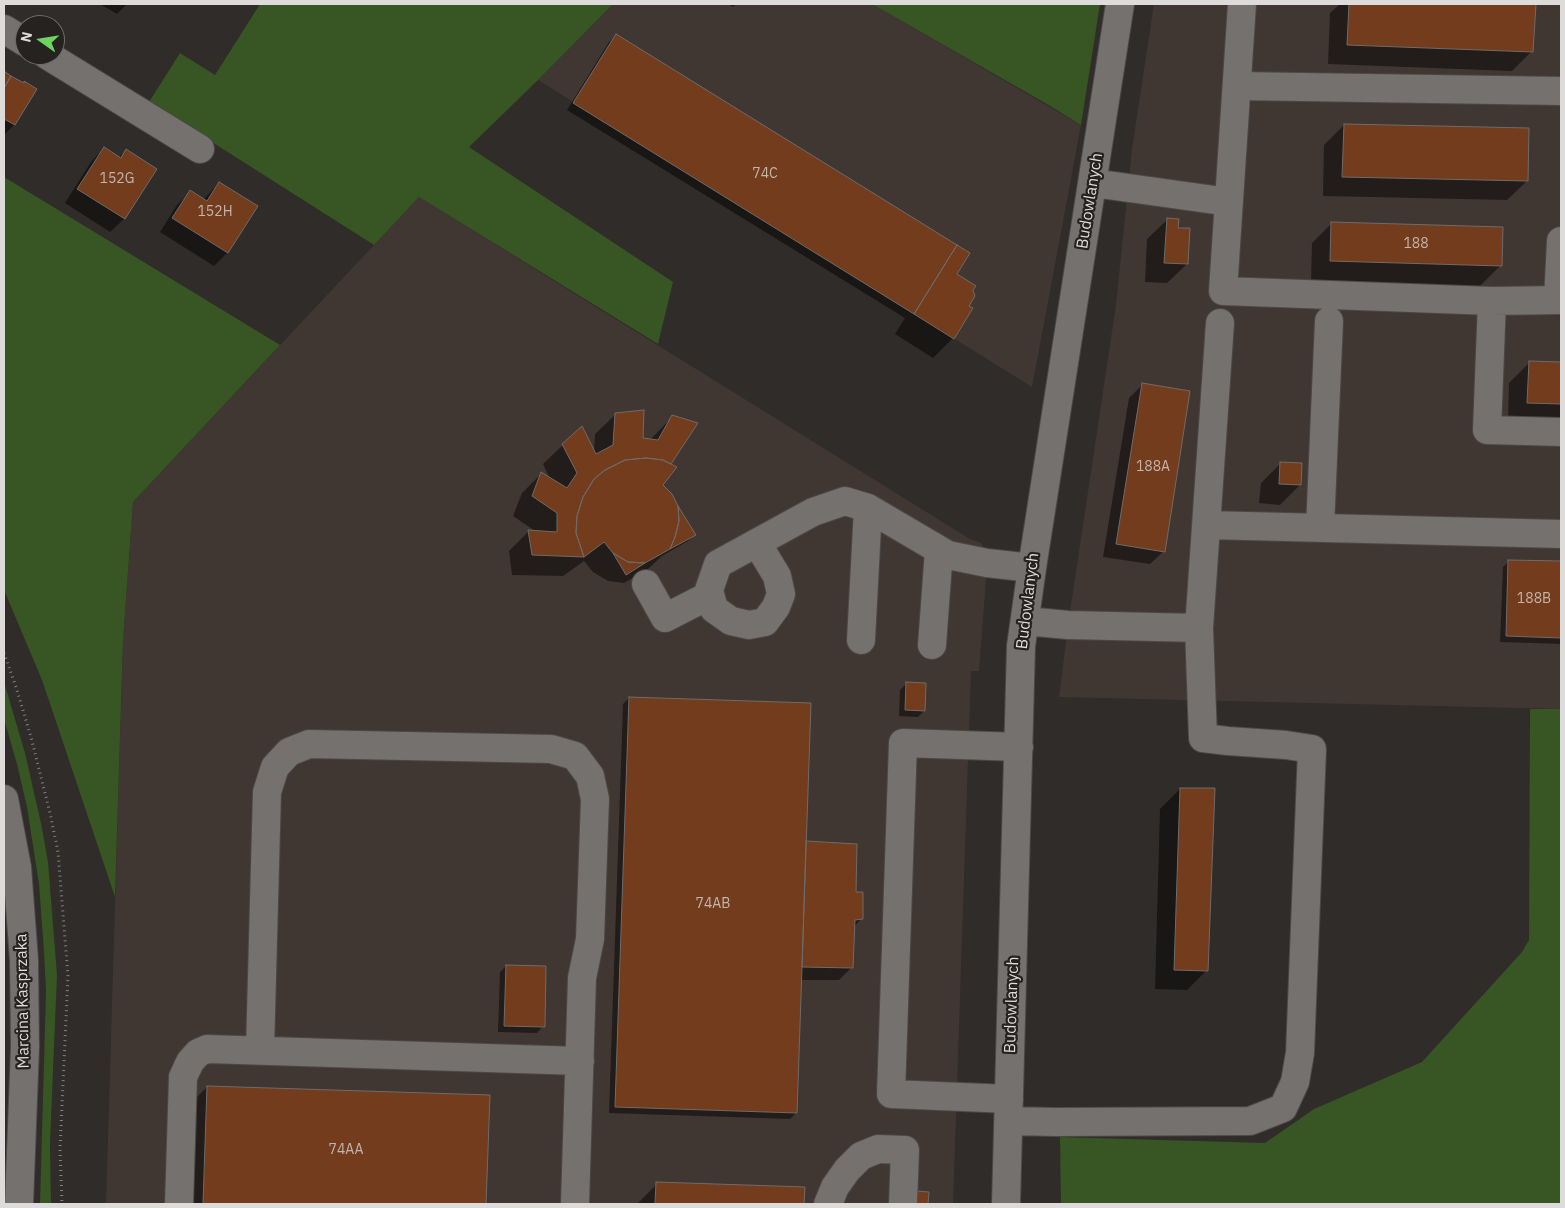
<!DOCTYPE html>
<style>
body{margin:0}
#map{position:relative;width:1565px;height:1208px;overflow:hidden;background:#2f2c2a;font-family:"IBM Plex Sans",sans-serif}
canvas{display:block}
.frame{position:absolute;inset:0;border:5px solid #dedcdb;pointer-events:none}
.north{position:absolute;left:15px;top:15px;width:50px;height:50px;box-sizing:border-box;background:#252220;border:1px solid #6f6c6b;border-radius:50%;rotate:283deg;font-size:14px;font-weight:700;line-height:20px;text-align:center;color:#dedcdb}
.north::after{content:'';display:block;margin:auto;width:18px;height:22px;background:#6dd361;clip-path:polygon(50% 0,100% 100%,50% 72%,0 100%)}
</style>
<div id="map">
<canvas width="1565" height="1208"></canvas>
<div class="frame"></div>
<div class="north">N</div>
</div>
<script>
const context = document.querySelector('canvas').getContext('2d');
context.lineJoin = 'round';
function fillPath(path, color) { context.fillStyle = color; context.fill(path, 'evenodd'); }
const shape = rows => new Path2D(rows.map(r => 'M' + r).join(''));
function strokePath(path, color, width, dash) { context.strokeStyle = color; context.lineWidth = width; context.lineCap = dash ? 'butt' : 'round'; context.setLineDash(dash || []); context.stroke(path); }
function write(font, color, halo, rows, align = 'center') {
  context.font = font + ' "IBM Plex Sans",sans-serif'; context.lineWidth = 4.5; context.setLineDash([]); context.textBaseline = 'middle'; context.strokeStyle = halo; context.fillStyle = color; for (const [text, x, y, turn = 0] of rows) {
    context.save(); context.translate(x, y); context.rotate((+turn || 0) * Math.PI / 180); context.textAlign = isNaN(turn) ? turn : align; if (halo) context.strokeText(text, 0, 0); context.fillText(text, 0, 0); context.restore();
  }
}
const built = shape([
 [613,4,872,4,1081,125,1032,387,538,80],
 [1154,4,1561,4,1561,709,1059,697,1068,625,1116,305,1132,149],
 [419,197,970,539,981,543,988,553,979,671,971,671,953,1204,106,1204,123,641,133,502]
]);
const green = shape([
 [260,4,613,4,538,80,469,147,673,282,658,344,419,197,374,245,149,102,180,53,215,75],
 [872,4,1100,4,1081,125,1052,107],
 [4,177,280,345,133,502,123,641,115,897,42,680,4,590],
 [4,682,25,753,41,823,48,862,57,975,50,1143,51,1204,40,1204,46,991,44,952,39,884,27,807,17,764,4,719],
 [1530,709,1561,709,1561,1204,1061,1204,1060,1137,1265,1143,1314,1109,1422,1062,1522,952,1529,940]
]);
const shadow = shape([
 [100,4,127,4,117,14],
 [728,4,736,4,733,7],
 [1340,4,1534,4,1532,51,1512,71,1328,64,1330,13],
 [616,36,955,275,953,338,933,358,895,334,905,318,567,110,609,42],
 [4,72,23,84,35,89,14,125,4,135],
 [1344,125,1527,181,1507,200,1323,196,1324,145],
 [104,148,119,158,126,151,155,169,124,219,110,232,65,203,91,162],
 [219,183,256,206,227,253,214,266,160,232,177,205,190,192,203,200],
 [1167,220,1177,229,1187,264,1167,283,1145,282,1147,239],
 [1332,223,1500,266,1480,286,1311,281,1312,243],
 [1529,363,1561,364,1561,423,1508,422,1509,383],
 [1142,385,1164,551,1150,564,1103,557,1129,398],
 [615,415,641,439,650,440,672,417,669,465,662,485,695,535,688,541,662,556,648,569,624,583,608,581,593,572,584,561,563,576,512,575,509,551,529,531,535,531,513,516,522,493,542,473,550,479,543,464,563,445,594,453,595,434],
 [1281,463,1300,485,1280,505,1259,503,1261,483],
 [1509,561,1561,563,1561,644,1500,642,1503,567],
 [906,684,924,711,918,717,899,716,900,690],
 [629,698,805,843,854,893,861,919,854,927,852,967,839,980,800,980,796,1113,790,1119,609,1113,623,704],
 [1180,789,1207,970,1187,990,1155,989,1160,809],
 [506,966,543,1026,537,1033,498,1032,500,972],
 [207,1087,488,1096,485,1204,191,1204,194,1100],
 [657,1184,804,1188,803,1204,637,1204]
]);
const building = shape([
 [1349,4,1536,4,1533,52,1347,45,1349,4],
 [616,34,957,245,914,314,573,103,616,34],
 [4,71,11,76,4,88,4,71],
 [11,76,24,83,24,81,37,89,15,125,4,119,4,88,11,76],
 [1344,124,1529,128,1528,181,1342,177,1344,124],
 [104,147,121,158,126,149,157,169,125,219,77,189,104,147],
 [219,182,258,206,228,253,172,218,190,190,207,201,219,182],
 [1167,218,1179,219,1178,228,1190,228,1188,264,1164,263,1167,218],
 [1331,222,1503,227,1502,266,1330,261,1331,222],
 [957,245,970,253,957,274,976,286,973,290,975,296,969,306,973,308,954,339,914,314,957,245],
 [1529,361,1561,362,1561,404,1527,403,1529,361],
 [1142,383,1190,391,1165,552,1116,544,1142,383],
 [644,410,643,438,658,440,672,415,698,423,671,464,663,460,646,458,625,460,605,470,594,479,583,497,577,516,576,533,584,557,532,555,528,530,557,532,557,513,532,496,541,472,567,488,577,473,562,444,582,426,596,454,613,445,615,413,644,410],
 [646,458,663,460,677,467,663,485,672,494,678,506,679,521,675,537,670,549,645,563,628,562,613,553,604,542,584,557,576,533,577,516,583,497,594,479,605,470,625,460,646,458],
 [1280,462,1302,463,1301,485,1279,484,1280,462],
 [678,506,696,535,670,549,675,537,679,521,678,506],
 [613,553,628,562,645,563,626,575,613,553],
 [1508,560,1561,561,1561,638,1506,636,1508,560],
 [906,682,926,683,925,711,905,710,906,682],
 [629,697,811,703,797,1113,615,1107,629,697],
 [1180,788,1215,788,1208,971,1174,970,1180,788],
 [806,841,857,844,856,892,863,892,863,919,855,920,853,968,802,967,806,841],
 [506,965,546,966,545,1027,504,1026,506,965],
 [207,1086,490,1095,486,1204,203,1204,207,1086],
 [656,1182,805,1187,804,1204,655,1204,656,1182],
 [916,1191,929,1192,928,1204,915,1204,916,1191]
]);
const path = shape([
 [4,653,16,687,31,737,50,813,58,852,68,976,60,1149,62,1204]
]);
const minor = shape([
 [1242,4,1223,291,1492,301,1561,300],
 [4,29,25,42],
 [47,55,200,149],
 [1237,86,1561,91],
 [1093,183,1229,202],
 [1558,300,1561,241],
 [1492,301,1487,430,1561,432],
 [1207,525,1561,534],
 [1320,528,1329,321],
 [757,543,777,576,781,594,776,607,765,622,749,625,731,621,714,609,709,590,718,564,813,512,845,501,868,508,948,555,987,563,1032,568],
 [646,584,665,618,710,595],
 [1025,621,1068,625,1199,628,1220,323],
 [861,640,868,508],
 [932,645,939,550],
 [4,799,17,867,24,960,25,1047,19,1204],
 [260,1050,267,792,275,767,289,752,309,744,551,749,575,756,590,776,595,799,590,939,582,978,575,1204],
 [1009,1099,891,1094,903,743,1019,747],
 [1009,1121,1056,1122,1250,1121,1283,1108,1295,1082,1300,1053,1312,749,1286,745,1228,741,1203,738,1199,628],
 [179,1204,183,1077,190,1062,198,1053,207,1049,580,1061],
 [828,1204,835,1187,847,1170,861,1156,878,1149,905,1150,903,1204],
 [1006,1204,1021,646,1032,568,1120,4]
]);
const numberNames = [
 ["74C",765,174],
 ["152G",117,179],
 ["152H",215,212],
 ["188",1416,244],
 ["188A",1153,467],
 ["188B",1534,599],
 ["74AB",713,904],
 ["74AA",346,1150]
];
const streetNames = [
 ["Budowlanych",1090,201,-81],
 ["Budowlanych",1028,601,-83],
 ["Marcina Kasprzaka",23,1001,-91],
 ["Budowlanych",1012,1005,-88]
];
fillPath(built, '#403732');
fillPath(green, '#385524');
fillPath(shadow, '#0007');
fillPath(building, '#723c1d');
strokePath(building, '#6f6b69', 1);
strokePath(minor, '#4b4847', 30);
strokePath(path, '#848180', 3, [1, 4]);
strokePath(minor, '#75716f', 28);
write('14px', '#c3b4ac', null, numberNames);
write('16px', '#dedcdb', '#252220', streetNames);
</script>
